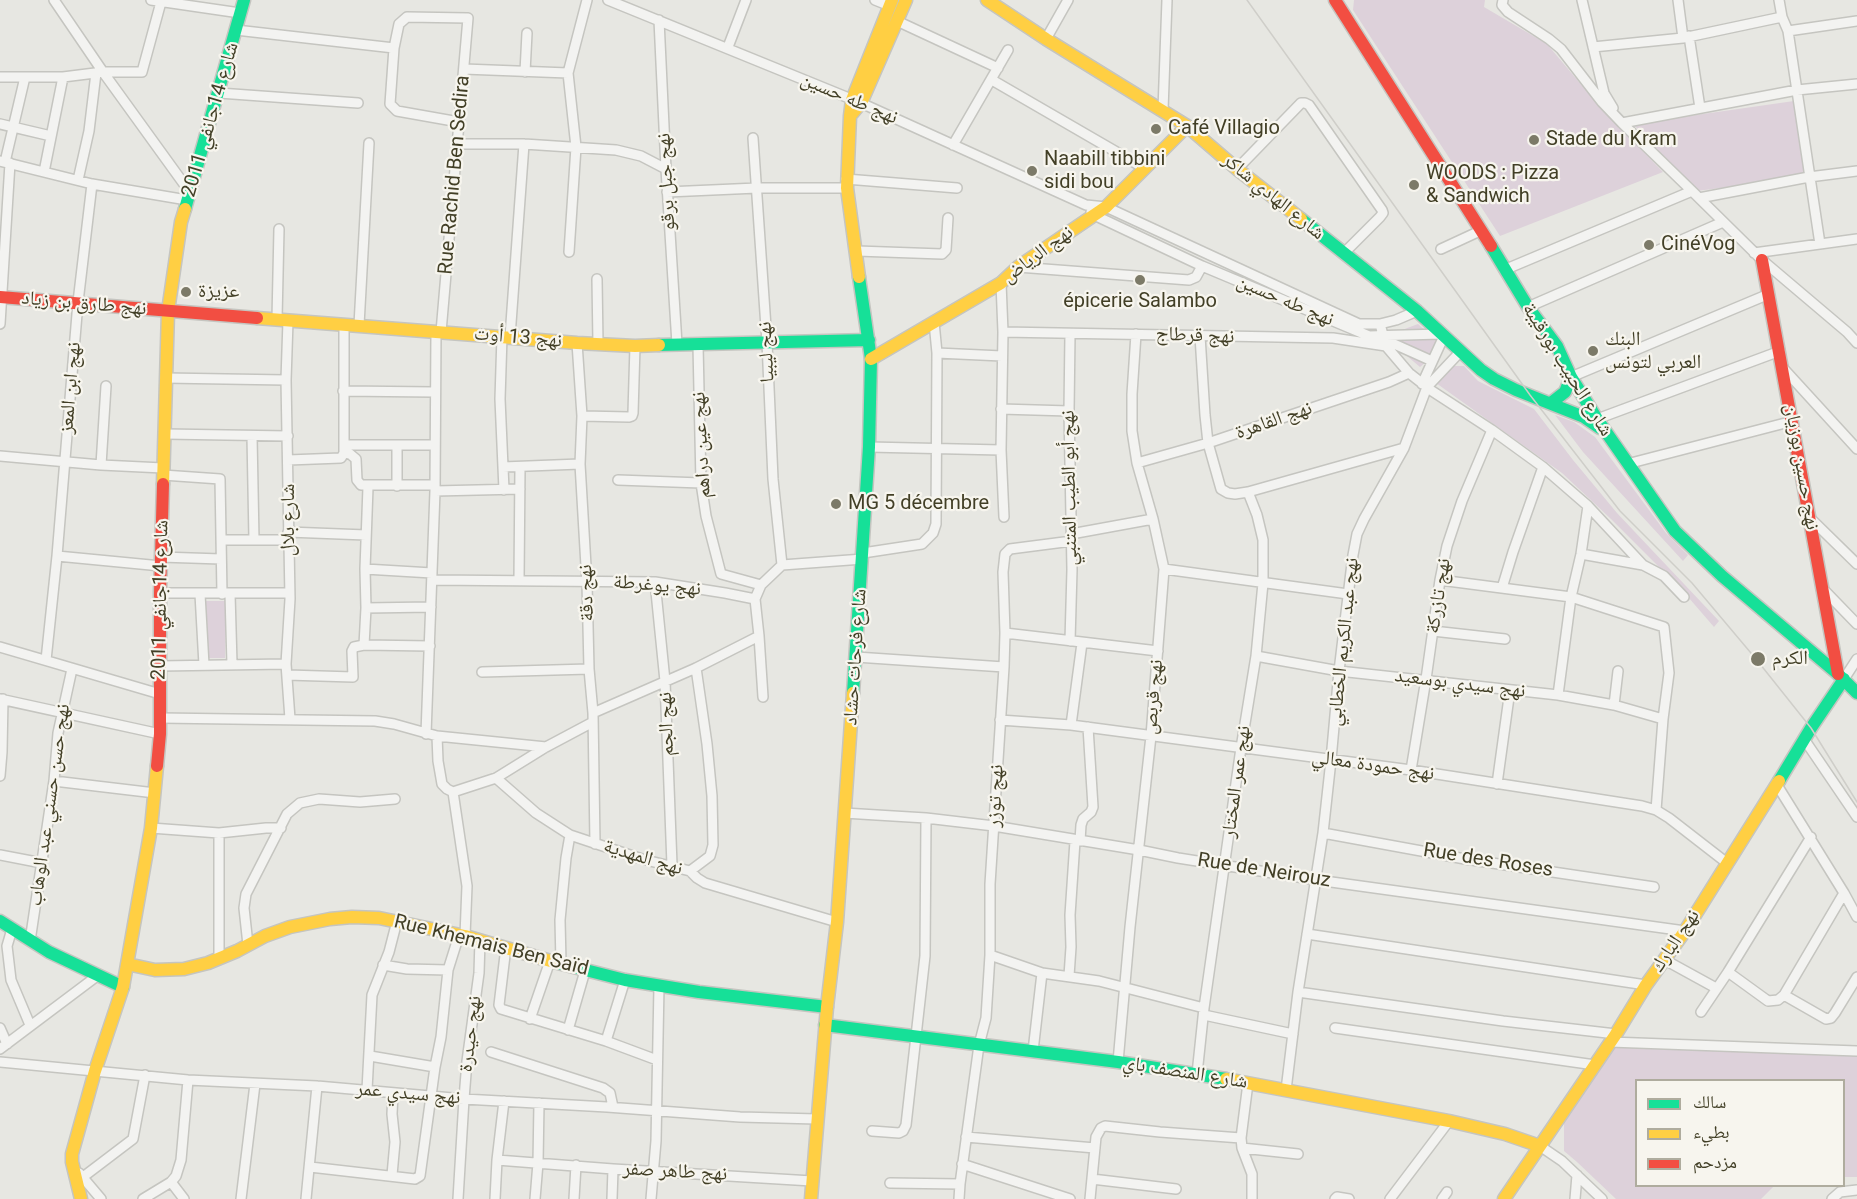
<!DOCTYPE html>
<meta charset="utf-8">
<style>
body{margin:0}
#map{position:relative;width:1857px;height:1199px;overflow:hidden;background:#e7e7e2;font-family:Roboto,"Noto Naskh Arabic",sans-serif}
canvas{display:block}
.legend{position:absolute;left:1635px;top:1079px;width:210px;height:108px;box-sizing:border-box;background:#f7f5ee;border:2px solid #afac9e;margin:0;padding:8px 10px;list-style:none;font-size:18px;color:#423f26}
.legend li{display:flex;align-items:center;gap:12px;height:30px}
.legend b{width:30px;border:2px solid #afac9e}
</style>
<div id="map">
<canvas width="1857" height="1199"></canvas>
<ul class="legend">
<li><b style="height:8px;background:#16e098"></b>سالك</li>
<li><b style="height:8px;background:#ffcf43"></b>بطيء</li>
<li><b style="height:8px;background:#f24e42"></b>مزدحم</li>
</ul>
</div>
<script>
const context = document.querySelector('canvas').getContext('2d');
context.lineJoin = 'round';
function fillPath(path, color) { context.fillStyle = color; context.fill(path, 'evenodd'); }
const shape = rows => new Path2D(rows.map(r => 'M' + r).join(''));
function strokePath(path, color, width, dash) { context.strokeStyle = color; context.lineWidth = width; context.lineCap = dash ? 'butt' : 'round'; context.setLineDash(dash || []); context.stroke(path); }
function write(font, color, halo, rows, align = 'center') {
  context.font = font + ' Roboto,"Noto Naskh Arabic",sans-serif'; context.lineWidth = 4.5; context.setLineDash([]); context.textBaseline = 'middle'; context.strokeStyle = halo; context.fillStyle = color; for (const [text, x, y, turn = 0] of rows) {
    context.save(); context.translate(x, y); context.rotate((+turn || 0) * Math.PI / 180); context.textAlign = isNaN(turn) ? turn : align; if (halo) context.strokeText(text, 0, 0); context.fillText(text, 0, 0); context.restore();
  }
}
const green = shape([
 [1354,0,1485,0,1484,7,1547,44,1600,107,1663,172,1500,236,1353,10],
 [1794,101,1805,178,1696,191,1633,124],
 [1418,324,1444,347,1420,367,1401,351,1394,333],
 [1453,366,1464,366,1478,381,1534,409,1573,460,1617,513,1719,621,1714,627,1682,590,1611,519,1562,473,1436,383],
 [1555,415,1574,422,1595,437,1666,533,1688,555,1683,561,1583,452],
 [203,601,226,601,225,658,202,658],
 [1613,1047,1857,1053,1857,1177,1844,1177,1844,1080,1636,1080,1636,1186,1774,1186,1761,1199,1616,1199,1577,1162,1564,1151,1564,1118]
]);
const street = shape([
 [54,0,103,72,189,191],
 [151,0,240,13],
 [608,0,861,103,1086,205,1106,207,1359,324,1380,324,1396,320,1417,311],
 [875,0,890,6],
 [1503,0,1502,5,1508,12,1549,39,1561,49,1602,102,1622,123,1692,191,1762,260,1847,332,1857,343],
 [1582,0,1604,93,1613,108],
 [1678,0,1683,38],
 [1779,0,1782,17,1788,31,1820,244],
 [659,20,666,169,677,344],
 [897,21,998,68],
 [236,30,394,48],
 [1788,31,1857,21],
 [1689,36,1700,108],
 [1046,39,1068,0],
 [728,47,746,0],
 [1593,47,1683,38,1782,17],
 [464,69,568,73],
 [525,72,527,33],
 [0,77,63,77,103,72,142,72,161,2],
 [992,80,1144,168],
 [219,93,358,103],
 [1163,110,1167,0],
 [1622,123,1797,90,1857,84],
 [0,124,51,136],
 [753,138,767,342,773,479,782,565],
 [457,144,524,144,616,150,641,156,666,169],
 [953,145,1008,50],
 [0,161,92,184,187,200],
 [5,162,25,77],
 [1237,169,1301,103,1305,103,1309,105,1382,210,1383,213,1380,217,1344,253],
 [44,172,63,77],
 [846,179,957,188],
 [78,180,89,131,96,73],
 [667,192,757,188,847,188],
 [1699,198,1809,177,1857,171],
 [1091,212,1094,215,1202,266,1369,336,1441,334],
 [1441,249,1482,230],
 [857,251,942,254,946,250,948,218],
 [569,252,576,147,568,73,587,0],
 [1754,253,1857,239],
 [1018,267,1189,280,1196,277,1202,266],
 [1504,270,1692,191],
 [597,279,598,344],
 [1001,283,1003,332,1001,450,1004,517],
 [1528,307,1723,222],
 [277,319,279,229],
 [288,321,286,380,290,599,286,664,290,719],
 [0,324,10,163],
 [1380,324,1386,346,1409,373,1432,391,1492,430,1543,467,1588,506,1643,565,1664,576,1684,597],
 [359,325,369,143],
 [441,332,468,18,407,17,399,24,394,48,390,104,397,111,459,122],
 [1003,332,1333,338,1386,346],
 [1070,334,1069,411,1072,570,1070,641],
 [502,336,500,399,504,490],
 [1200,336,1205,415,1208,443,1221,489,1228,493,1235,494,1248,492,1404,448],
 [510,337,524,144],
 [1383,339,1432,361],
 [577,343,582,416,580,464,587,583,589,669,593,713,595,844],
 [698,345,701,483,706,516,721,574,761,585],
 [937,353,1002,356],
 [1783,368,1857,449],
 [1571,377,1769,294],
 [165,378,286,380],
 [1422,384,1444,336],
 [343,391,434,392],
 [1001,409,1069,411],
 [582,416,629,417,632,416,633,413,635,346],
 [1597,419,1780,351],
 [165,434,288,436],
 [252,436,254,540],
 [344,445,435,445],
 [397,445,397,486],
 [869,447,1001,450],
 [344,453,350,454,356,459,357,480,361,485,435,485],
 [0,456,101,465,163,468],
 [288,460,341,458,344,453,344,324],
 [1137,463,1208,443,1389,382,1409,373],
 [1627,464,1793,421],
 [101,465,106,386],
 [503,467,580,464],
 [163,475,220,479,222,594],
 [618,480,701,483],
 [435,491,520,489],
 [1588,506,1581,554,1571,597,1664,627,1669,673,1663,719,1656,810],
 [1810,518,1857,564],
 [288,532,366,535],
 [1071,534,1153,519],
 [221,540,288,540],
 [863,553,922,544,933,533,936,524,937,353,934,322],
 [1581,554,1643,565],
 [57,556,161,566],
 [161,557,221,559],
 [365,569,368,487],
 [1164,569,1348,594],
 [432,580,655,582,725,593,755,599],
 [519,580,520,467],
 [1440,580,1571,597,1558,695],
 [655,582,665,681,672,865],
 [1502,588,1513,552,1543,467],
 [1823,589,1857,624],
 [160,593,289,593],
 [200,594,204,665],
 [230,594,232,664],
 [755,599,761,585,782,565,863,559],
 [755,599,759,636,763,697],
 [366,608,431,607],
 [1433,631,1505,639],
 [1005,633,1158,651],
 [430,646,364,645,366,608,365,569,432,573],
 [0,647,160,694],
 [1256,656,1339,671,1558,695,1614,705,1663,719],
 [856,657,1004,667],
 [46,660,57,556,78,302,92,184],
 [160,666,286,664],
 [482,672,589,669],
 [287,675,353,677,352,651,354,647,364,645],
 [1844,679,1857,659],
 [0,699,160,734],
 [1614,705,1618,671],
 [593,713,696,668,759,636],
 [160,718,375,721,394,724,437,736,438,761,442,784,447,789,453,792,496,778,546,747,593,722],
 [1000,720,1071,725,1411,770,1642,806,1656,810,1669,818,1727,863],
 [1071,725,1082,643],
 [426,734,435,491,436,331],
 [437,736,546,747],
 [1804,739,1857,817],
 [1411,770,1426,679,1440,580,1447,546,1462,501,1492,430],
 [0,776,2,752,3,699],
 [496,778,536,813,570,835,642,859,690,871,697,878,705,883,837,922],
 [54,781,155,793],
 [1497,784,1510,690],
 [1777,785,1844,893,1857,917],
 [453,792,467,886,465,936],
 [844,813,926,818,994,826,1139,850,1178,858,1317,880,1685,931],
 [151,828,219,833,266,828,281,828],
 [219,833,219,958],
 [1323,833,1465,859,1654,887],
 [1080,841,1081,825,1083,819,1091,812,1093,807,1088,727],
 [0,855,42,863],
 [690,871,710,856,713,845,712,796,707,744,696,668],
 [12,929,7,946,11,980,30,1025],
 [1307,934,1646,985],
 [30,941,54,781,58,733,72,669],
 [248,945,244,908,246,894,287,814,300,803,319,799,360,802,395,799],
 [506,947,499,1005,501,1009,606,1041,657,1060],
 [990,955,1042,973,1099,981,1204,1008],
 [1665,960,1716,988],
 [561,963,560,920,566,858,570,835],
 [383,965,407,969,448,970],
 [1728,972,1768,1001,1778,1000,1784,995,1844,893],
 [1069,976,1071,947,1070,915,1075,841],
 [1298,992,1503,1021,1616,1034],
 [1784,995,1826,1019,1831,1018,1835,1013,1857,977],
 [1701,1012,1728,972,1811,837],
 [1204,1015,1293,1034],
 [530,1019,550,961],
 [0,1028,7,1044],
 [1335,1028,1595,1065],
 [568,1030,585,971],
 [606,1041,625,980],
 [1610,1042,1857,1051],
 [0,1049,97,976],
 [1033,1051,1042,973],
 [491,1052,603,1088,610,1093,613,1107],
 [370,1056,435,1067],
 [0,1062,188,1080,317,1086,464,1099,607,1107,740,1117,817,1119],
 [1118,1062,1130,927,1151,736,1164,569,1153,519,1137,463,1132,431,1132,394,1136,334],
 [1197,1074,1204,1008,1241,748,1256,656,1263,583,1263,540,1257,515,1248,492],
 [1248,1083,1241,1138,1242,1148,1252,1174,1252,1199],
 [367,1090,372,995,389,952,397,921],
 [1286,1090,1298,992,1323,833,1331,760,1339,671,1353,555,1357,534,1364,519,1404,448,1427,387,1461,351],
 [872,1131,899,1133,903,1131,906,1125,925,956,926,818],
 [966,1137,1095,1148],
 [1540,1146,1562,1161,1602,1199],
 [1242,1148,1298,1154],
 [497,1160,613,1169,812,1181],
 [962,1164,1070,1199],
 [310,1167,415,1179,420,1176,435,1067,441,1037,448,970,459,935],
 [79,1173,101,1199],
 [392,1175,395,1142,392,1114,393,1093],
 [83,1177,133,1139,145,1075],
 [1092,1179,1176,1189],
 [171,1182,184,1199],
 [890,1183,960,1184,979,1045,986,1018,990,955,990,884,1004,667,1005,633,1003,572,1005,554,1010,549,1072,541],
 [143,1199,171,1182,176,1176,181,1160,188,1080],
 [241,1199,255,1084],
 [306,1199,317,1086],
 [458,1199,464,1099,467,1061,479,973,480,940],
 [495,1199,497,1160,504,1101],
 [535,1199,538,1163,539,1103],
 [574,1199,576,1165],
 [612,1199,613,1169],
 [651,1199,656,1141,659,986],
 [959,1199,960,1184],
 [1090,1199,1096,1137,1101,1128,1105,1126,1160,1132,1241,1138],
 [1335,1199,1337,1197,1349,1199],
 [1390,1199,1449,1121],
 [1442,1199,1447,1192],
 [1575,1199,1577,1175],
 [1832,1199,1840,1192,1857,1190]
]);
const fast = shape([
 [185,209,244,0],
 [1301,219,1417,311,1481,370,1494,379,1516,390,1584,417,1600,428],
 [1491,246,1528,307,1557,346,1571,377,1597,419,1675,531,1722,576,1838,674,1857,693],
 [659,345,869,340],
 [1551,403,1565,392,1571,377],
 [853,693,869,447,871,359,859,277],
 [1779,781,1811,728,1844,679],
 [0,921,49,952,123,987],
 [554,962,625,980,699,992,827,1007],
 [825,1025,1118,1062,1226,1079]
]);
const slow = shape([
 [987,0,1046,39,1187,126,1237,169,1301,219],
 [850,116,861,103,906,0],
 [859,277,847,188,850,116,852,100,892,0],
 [257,318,577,343,635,346,659,345],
 [871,359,1001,283,1018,267,1106,207,1187,126],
 [163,484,168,311,181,222,185,209],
 [127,964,155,970,184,969,208,963,237,951,265,936,290,927,330,919,352,917,379,918,465,936,554,962],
 [1226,1079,1449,1121,1505,1134,1540,1146],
 [81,1199,72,1162,72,1154,95,1071,123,987,151,828,157,766],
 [811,1199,827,1007,837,922,853,693],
 [1504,1199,1616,1034,1646,985,1685,931,1779,781]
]);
const jam = shape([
 [1335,0,1491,246],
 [1762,260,1838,674],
 [0,297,257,318],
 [157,766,160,734,160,593,163,484]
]);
const tram = shape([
 [1247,0,1530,395,1620,511,1692,583,1756,659,1811,728,1857,802]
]);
const markers = [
 [1156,129,6,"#7c7a68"],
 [1534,140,6,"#7c7a68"],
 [1032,171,6,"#7c7a68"],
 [1414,185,6,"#7c7a68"],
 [1649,245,6,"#7c7a68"],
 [1140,280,6,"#7c7a68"],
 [186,292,6,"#7c7a68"],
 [1593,351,6,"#7c7a68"],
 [836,504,6,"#7c7a68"],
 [1758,659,8,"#7c7a68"]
];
const streetNames = [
 ["نهج طه حسين",849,99,23],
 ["شارع 14جانفي 2011",211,120,-74],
 ["Rue Rachid Ben Sedira",455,175,-85],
 ["نهج جبل برقو",667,182,-93],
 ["شارع الهادي شاكر",1273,197,39],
 ["نهج الرياض",1038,255,-36],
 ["نهج طه حسين",1285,301,23],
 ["نهج طارق بن زياد",84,304,5],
 ["نهج قرطاج",1195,336,2],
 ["نهج 13 أوت",518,338,5],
 ["نهج ليبيا",767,352,-93],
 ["شارع الحبيب بورقيبة",1567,370,58],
 ["نهج ابن المعز",71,388,-85],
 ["نهج القاهرة",1274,421,-19],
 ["نهج عين دراهم",702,445,-93],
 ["نهج حسين بوزيان",1801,467,80],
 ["نهج أبو الطيب المتنبي",1070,488,-91],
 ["شارع بلال",289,520,-90],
 ["نهج يوغرطة",657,586,5],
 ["نهج دقة",587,593,-92],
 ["نهج تازركة",1439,596,-81],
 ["شارع 14جانفي 2011",161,600,-89],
 ["نهج عبد الكريم الخطابي",1344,642,-84],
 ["شارع فرحات حشاد",856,657,-86],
 ["نهج سيدي بوسعيد",1460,684,7],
 ["نهج قربص",1154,697,-85],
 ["نهج الجم",667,724,-92],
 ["نهج حمودة معالي",1373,766,8],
 ["نهج عمر المختار",1237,782,-82],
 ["نهج توزر",996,796,-87],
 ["نهج حسن حسني عبد الوهاب",50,805,-82],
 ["نهج المهدية",643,858,17],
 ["Rue des Roses",1488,861,9],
 ["Rue de Neirouz",1264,871,9],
 ["نهج البارك",1676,941,-56],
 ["Rue Khemais Ben Saïd",491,946,14],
 ["نهج حيدرة",471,1034,-83],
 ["شارع المنصف باي",1185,1073,9],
 ["نهج سيدي عمر",408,1094,5],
 ["نهج طاهر صفر",675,1172,3]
];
const poiNames = [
 ["Café Villagio",1168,129],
 ["Stade du Kram",1546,140],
 ["Naabill tibbini",1044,160],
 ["sidi bou",1044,183],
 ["WOODS : Pizza",1426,174],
 ["& Sandwich",1426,197],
 ["CinéVog",1661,245],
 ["عزيزة",198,292],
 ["épicerie Salambo",1140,302,"center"],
 ["البنك",1605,340],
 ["العربي لتونس",1605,363],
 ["MG 5 décembre",848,504],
 ["الكرم",1772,659]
];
fillPath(green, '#ddd1da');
strokePath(street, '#c5c5c0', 12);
strokePath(fast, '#c5c5c0', 15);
strokePath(slow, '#c5c5c0', 15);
strokePath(jam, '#c5c5c0', 15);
strokePath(street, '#f3f3f1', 9);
strokePath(fast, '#16e098', 12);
strokePath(slow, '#ffcf43', 12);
strokePath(jam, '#f24e42', 12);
strokePath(tram, '#cfcec9', 1.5);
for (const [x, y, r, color] of markers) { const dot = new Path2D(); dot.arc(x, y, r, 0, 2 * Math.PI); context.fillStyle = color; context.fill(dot); strokePath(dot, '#f7f5ee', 2); }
write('20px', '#423f26', '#f7f5ee', streetNames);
write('20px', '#423f26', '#f7f5ee', poiNames, 'left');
</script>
